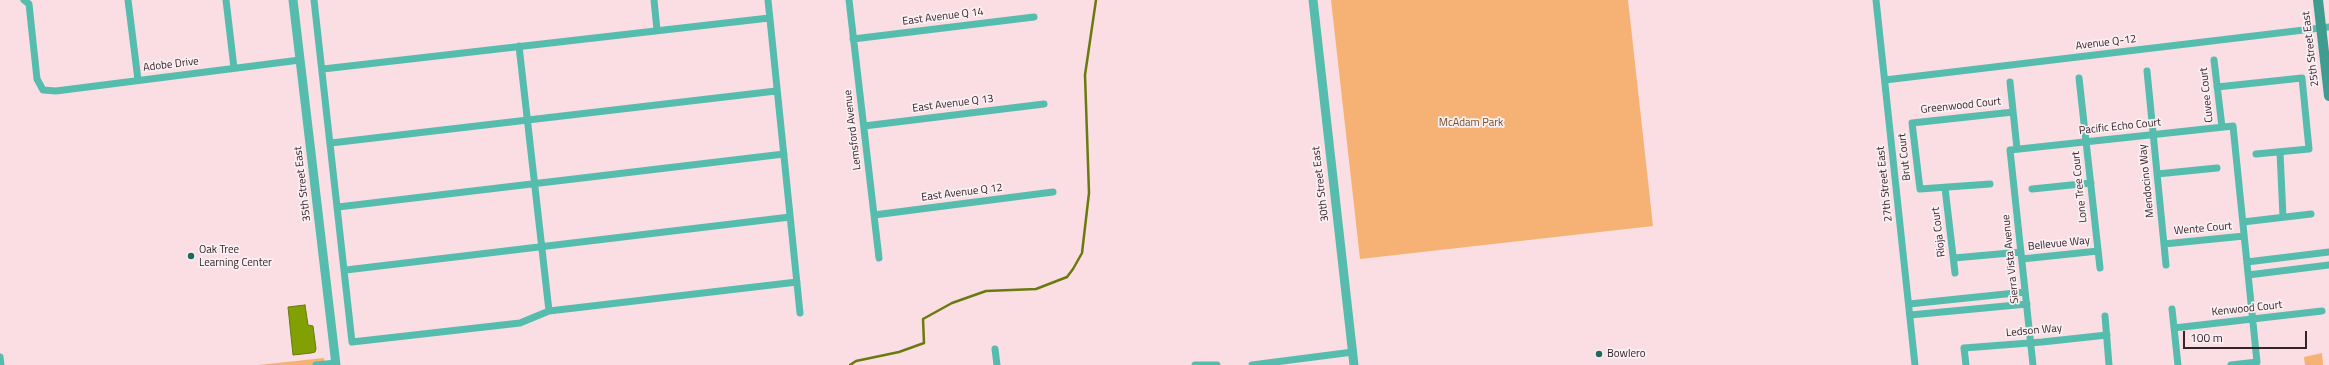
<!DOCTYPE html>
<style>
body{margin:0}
#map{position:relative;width:2329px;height:365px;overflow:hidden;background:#fadee4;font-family:"Titillium Web",sans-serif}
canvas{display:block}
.scale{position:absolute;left:2183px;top:331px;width:124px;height:18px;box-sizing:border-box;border:2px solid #352328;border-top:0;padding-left:5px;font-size:12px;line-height:14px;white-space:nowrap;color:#352328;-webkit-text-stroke:3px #faf0f3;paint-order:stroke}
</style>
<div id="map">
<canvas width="2329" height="365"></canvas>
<div class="scale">100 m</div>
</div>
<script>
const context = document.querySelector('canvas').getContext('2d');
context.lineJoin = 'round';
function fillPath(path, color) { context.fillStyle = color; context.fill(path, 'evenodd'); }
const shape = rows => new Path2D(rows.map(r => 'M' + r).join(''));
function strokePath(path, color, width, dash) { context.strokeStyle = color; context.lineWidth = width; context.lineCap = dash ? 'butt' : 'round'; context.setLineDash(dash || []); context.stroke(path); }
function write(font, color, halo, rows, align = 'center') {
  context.font = font + ' "Titillium Web",sans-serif'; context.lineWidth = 3.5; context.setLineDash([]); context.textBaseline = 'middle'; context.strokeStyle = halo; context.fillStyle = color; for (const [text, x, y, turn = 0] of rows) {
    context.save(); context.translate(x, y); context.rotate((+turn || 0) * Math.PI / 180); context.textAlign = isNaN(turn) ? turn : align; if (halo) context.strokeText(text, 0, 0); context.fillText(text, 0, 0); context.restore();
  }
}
const green = shape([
 [1331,0,1628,0,1653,226,1360,259],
 [2322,353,2323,365,2305,365,2304,357],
 [324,358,325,365,258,365]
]);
const water = shape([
 [305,305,308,325,313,326,316,349,315,352,311,353,293,355,288,307,305,305]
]);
const stream = shape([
 [850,365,856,361,899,352,924,343,923,319,952,303,986,291,1036,289,1067,277,1073,269,1082,253,1089,193,1085,75,1096,0]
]);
const minor = shape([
 [24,0,29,4,37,79,43,90,56,91,300,60],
 [128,0,138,80],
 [226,0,234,68],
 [314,0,352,342,520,323,549,311,797,282],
 [654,0,657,30],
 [768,0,800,313],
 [849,0,879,258],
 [1876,0,1915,365],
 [853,39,1034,17],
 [519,46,549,311],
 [2214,60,2222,127],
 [323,69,769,18],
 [2147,71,2166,265],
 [2079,78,2100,268],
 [1885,80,2329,27],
 [2010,82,2017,149],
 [2217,87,2302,78,2309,149,2256,154],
 [864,126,1044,104],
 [331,143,776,91],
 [2280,152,2283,217],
 [2157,174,2217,168],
 [1990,184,1920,189,1912,123,2013,112],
 [1945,188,1955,273],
 [2032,189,2091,183],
 [338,207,784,154],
 [874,215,1053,192],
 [2243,222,2311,214],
 [2164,244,2244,236],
 [1954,258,2021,252],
 [2022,259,2098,251],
 [2247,262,2329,252],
 [346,270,790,217],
 [2248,275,2329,265],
 [1909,304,2025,292],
 [2172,309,2178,365],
 [1910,315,2027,304],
 [2105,316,2109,365],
 [2174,328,2322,311],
 [995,349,997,365],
 [0,357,1,365],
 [316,365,336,363],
 [1195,365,1217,365],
 [1252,365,1353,352],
 [1966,365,1964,348,2042,342,2107,335],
 [2033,365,2010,150,2233,126,2257,362,2231,365]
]);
const tertiary = shape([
 [293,0,336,365],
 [1313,0,1354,365]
]);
const secondary = shape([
 [2318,0,2329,96]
]);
const markers = [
 [191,256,4,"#20685e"],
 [1599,354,4,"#20685e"]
];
const streetNames = [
 ["East Avenue Q 14",943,17,-7],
 ["Avenue Q-12",2106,43,-7],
 ["25th Street East",2311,49,-97],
 ["Adobe Drive",171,65,-7],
 ["Cuvee Court",2207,95,-96],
 ["East Avenue Q 13",953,104,-7],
 ["Greenwood Court",1961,106,-6],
 ["Pacific Echo Court",2120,127,-6],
 ["Lemsford Avenue",853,130,-97],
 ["Brut Court",1905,157,-96],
 ["Mendocino Way",2147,181,-96],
 ["35th Street East",303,184,-97],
 ["30th Street East",1321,184,-97],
 ["27th Street East",1885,184,-96],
 ["Lone Tree Court",2080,187,-96],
 ["East Avenue Q 12",962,193,-7],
 ["Wente Court",2203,229,-5],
 ["Rioja Court",1939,232,-97],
 ["Bellevue Way",2059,244,-6],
 ["Sierra Vista Avenue",2011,259,-96],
 ["Kenwood Court",2247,309,-6],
 ["Ledson Way",2034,331,-5]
];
const parkNames = [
 ["McAdam Park",1471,123]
];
const poiNames = [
 ["Oak Tree",199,250],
 ["Learning Center",199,263],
 ["Bowlero",1607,354]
];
fillPath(green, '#f6b275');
fillPath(water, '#80a003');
strokePath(water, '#6a7a0e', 1);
strokePath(stream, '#6a7a0e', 2.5);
strokePath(minor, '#56bdae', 7);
strokePath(tertiary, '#56bdae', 9);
strokePath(secondary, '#409c8f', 10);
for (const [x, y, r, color] of markers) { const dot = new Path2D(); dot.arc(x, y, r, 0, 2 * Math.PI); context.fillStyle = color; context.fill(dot); strokePath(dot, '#faf0f3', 1.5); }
write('11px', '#352328', '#faf0f3', streetNames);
write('11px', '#754d27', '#faf0f3', parkNames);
write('11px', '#352328', '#faf0f3', poiNames, 'left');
</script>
